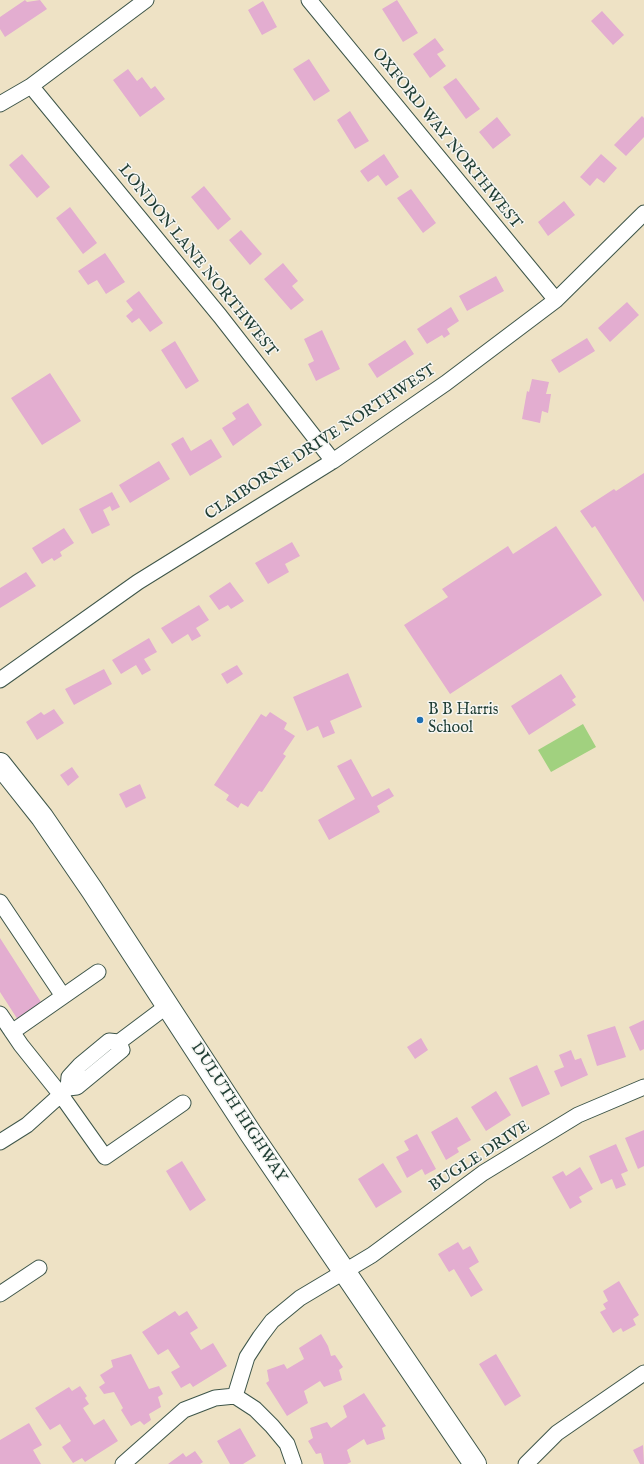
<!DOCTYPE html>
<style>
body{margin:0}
canvas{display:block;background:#eee2c5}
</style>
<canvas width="644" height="1464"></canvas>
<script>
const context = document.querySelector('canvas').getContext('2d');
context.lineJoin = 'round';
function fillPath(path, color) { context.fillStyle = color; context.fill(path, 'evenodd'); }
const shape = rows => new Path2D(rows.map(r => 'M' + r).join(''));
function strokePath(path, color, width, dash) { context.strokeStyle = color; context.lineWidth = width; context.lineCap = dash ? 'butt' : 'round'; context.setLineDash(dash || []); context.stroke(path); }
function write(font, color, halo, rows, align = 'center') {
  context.font = font + ' "IM FELL English",serif'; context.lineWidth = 3; context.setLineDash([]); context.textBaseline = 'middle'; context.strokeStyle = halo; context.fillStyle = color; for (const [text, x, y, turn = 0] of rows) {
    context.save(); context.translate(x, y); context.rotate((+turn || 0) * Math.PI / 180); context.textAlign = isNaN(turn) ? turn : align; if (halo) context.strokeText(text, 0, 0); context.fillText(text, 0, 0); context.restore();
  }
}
const green = shape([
 [583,724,596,747,551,772,538,750]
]);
const building = shape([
 [25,0,27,2,40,0,47,9,5,37,0,29,0,17],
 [397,0,418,33,403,42,382,9],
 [263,1,277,27,262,35,248,10],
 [602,11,624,35,613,45,591,21],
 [435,38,444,50,437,54,446,66,430,78,413,54],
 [309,59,330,91,314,101,293,69],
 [128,69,137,81,142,77,151,89,155,86,165,99,140,117,113,80],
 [456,78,480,109,466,119,443,87],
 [350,111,369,141,355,149,337,120],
 [642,116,644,118,644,137,626,156,614,145],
 [497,117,511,135,493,149,479,132],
 [22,154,50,187,37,198,9,165],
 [384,154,399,177,386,186,378,175,368,182,360,171],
 [601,154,617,168,604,183,597,178,590,186,580,177],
 [204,186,231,219,218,230,191,197],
 [411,189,436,223,423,233,397,198],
 [564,201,575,215,548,236,538,222],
 [70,207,97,243,83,254,56,218],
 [241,230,262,254,250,265,229,240],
 [105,253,125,282,106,294,97,280,88,285,78,271],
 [283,263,298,281,292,286,304,300,291,310,264,279],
 [496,276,504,291,467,311,459,296],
 [139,291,163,323,150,332,139,318,132,323,126,316,133,310,126,301],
 [627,302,639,315,610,342,598,328],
 [451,307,459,321,447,329,450,334,444,338,442,335,427,344,417,329],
 [322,330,340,369,316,381,308,364,314,361,304,339],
 [587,338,595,351,559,373,551,360],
 [405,340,414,354,377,378,368,364],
 [175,341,199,381,186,389,161,350],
 [50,373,81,421,42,445,11,398],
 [532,379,549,382,546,394,551,394,548,413,542,411,540,423,522,419,527,391,529,392],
 [248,403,262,425,233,446,222,428,236,419,232,413],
 [183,437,191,451,211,439,222,457,190,476,171,444],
 [159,461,170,479,130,503,119,485],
 [644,473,644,602,595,526,592,528,580,511,614,489,616,491],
 [112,492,120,507,112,511,110,506,103,510,110,525,92,534,79,509],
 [556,526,602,595,450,694,404,625,448,597,442,589,508,546,513,554],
 [64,528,74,543,60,552,62,556,54,561,52,558,42,564,32,548],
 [292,542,300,556,285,564,289,572,268,584,255,563],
 [26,572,36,586,0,608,0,588],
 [230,582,244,601,231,609,228,605,219,610,209,596],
 [199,605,209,620,196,628,201,636,192,641,188,634,172,644,161,628],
 [149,638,157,652,144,659,151,670,142,675,136,665,121,674,112,660],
 [237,665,243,674,227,684,221,674],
 [104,669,112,684,74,705,65,689],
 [348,673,362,707,330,721,335,733,323,738,318,726,307,731,293,697],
 [561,674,576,697,572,700,576,705,529,735,511,706],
 [54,709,64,723,37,740,26,722,41,712,44,715],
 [270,712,287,723,284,729,295,736,283,754,286,756,262,792,259,791,248,807,241,803,238,808,226,800,229,795,214,785,261,714,266,717],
 [351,759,372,797,389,788,394,796,377,806,380,812,329,840,318,820,355,799,337,766],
 [72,767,79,777,68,786,60,775],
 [140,784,146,798,126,808,119,794],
 [0,938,41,1002,18,1020,0,992],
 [644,1020,644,1049,640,1051,629,1027],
 [615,1026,626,1057,597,1066,587,1035],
 [421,1038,428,1050,415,1059,407,1047],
 [571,1050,575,1060,581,1058,588,1075,561,1087,554,1071,564,1067,559,1055],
 [537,1065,550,1094,522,1107,509,1078],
 [496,1091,511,1115,486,1131,471,1107],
 [457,1117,471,1140,457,1148,459,1152,446,1160,431,1132],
 [644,1130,644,1166,638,1169,625,1138],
 [417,1134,436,1169,425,1175,422,1169,407,1178,396,1157,409,1150,404,1141],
 [616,1144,628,1171,621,1174,626,1185,616,1189,612,1179,601,1184,589,1156],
 [182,1161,206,1200,190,1211,166,1171],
 [383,1163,402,1192,376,1208,358,1179],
 [580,1167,593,1189,579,1197,582,1202,570,1209,552,1177,563,1171,566,1176],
 [458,1242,463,1250,470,1246,479,1262,469,1268,483,1290,471,1297,454,1269,449,1272,438,1254],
 [619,1281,639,1315,633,1319,636,1325,623,1332,621,1328,613,1333,600,1312,606,1309,603,1304,608,1301,603,1291],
 [175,1311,179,1316,187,1311,198,1328,190,1333,201,1350,213,1343,227,1366,193,1387,190,1383,181,1388,171,1372,180,1367,168,1349,158,1355,142,1332],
 [321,1334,328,1346,331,1356,335,1355,343,1367,339,1370,342,1380,324,1387,320,1381,304,1391,308,1403,287,1416,266,1383,269,1381,267,1370,284,1364,287,1369,304,1359,299,1348],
 [131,1354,149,1389,159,1386,163,1394,158,1397,161,1407,149,1414,151,1420,144,1425,140,1421,131,1426,121,1410,123,1408,114,1392,104,1394,99,1387,105,1383,100,1375,113,1367,111,1360],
 [496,1354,521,1396,505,1406,479,1364],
 [80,1386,87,1396,85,1398,89,1404,83,1408,94,1425,104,1419,118,1441,85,1462,82,1458,73,1463,62,1447,71,1441,60,1424,50,1430,35,1408,69,1387,72,1391],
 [364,1393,386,1426,382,1428,385,1439,367,1445,364,1439,347,1450,351,1462,347,1464,324,1464,321,1453,316,1454,308,1441,313,1438,310,1428,327,1422,331,1428,347,1417,343,1406],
 [29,1423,42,1445,33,1450,41,1464,0,1464,0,1440],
 [240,1428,256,1456,243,1464,230,1464,217,1441],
 [643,1445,644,1464,640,1464,633,1450],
 [195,1451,203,1462,200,1464,168,1464,183,1453,186,1457]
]);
const street = shape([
 [309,0,556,300],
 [31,86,220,316,333,461],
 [0,104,31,86,146,0],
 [0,680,138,582,333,461,446,383,556,300,644,213],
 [0,902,63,996],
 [0,1014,21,1045,61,1095,105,1157,183,1103],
 [12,1032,98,972],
 [119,1042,122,1050,77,1087,68,1088,69,1077,80,1065,109,1041,119,1042,167,1006],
 [0,1142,27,1125,67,1089],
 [0,1294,39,1268],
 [235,1396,247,1357,260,1337,272,1321,300,1298,372,1255,483,1173,578,1115,644,1087],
 [123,1464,184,1410,215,1398,235,1396,255,1409,272,1426,287,1444,294,1464],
 [526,1464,557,1433,644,1373]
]);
const primary = shape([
 [0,764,42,817,92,890,251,1134,475,1464]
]);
const markers = [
 [420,720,4,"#1f6fb2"]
];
const streetNames = [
 ["OXFORD WAY NORTHWEST",446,139,51],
 ["LONDON LANE NORTHWEST",197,261,51],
 ["CLAIBORNE DRIVE NORTHWEST",321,443,-33],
 ["DULUTH HIGHWAY",238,1113,57],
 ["BUGLE DRIVE",480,1157,-33]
];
const poiNames = [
 ["B B Harris",428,711],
 ["School",428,729]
];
fillPath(green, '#a1d17f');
fillPath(building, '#e3add0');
strokePath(street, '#3e564a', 17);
strokePath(primary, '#3e564a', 24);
strokePath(street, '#fff', 15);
strokePath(primary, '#fff', 22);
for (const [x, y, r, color] of markers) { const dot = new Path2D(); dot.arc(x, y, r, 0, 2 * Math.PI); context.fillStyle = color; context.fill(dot); strokePath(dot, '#f6f6f2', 1.5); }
write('16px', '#1f3d34', '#f6f6f2', streetNames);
write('16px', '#1f3d34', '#f6f6f2', poiNames, 'left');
</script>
